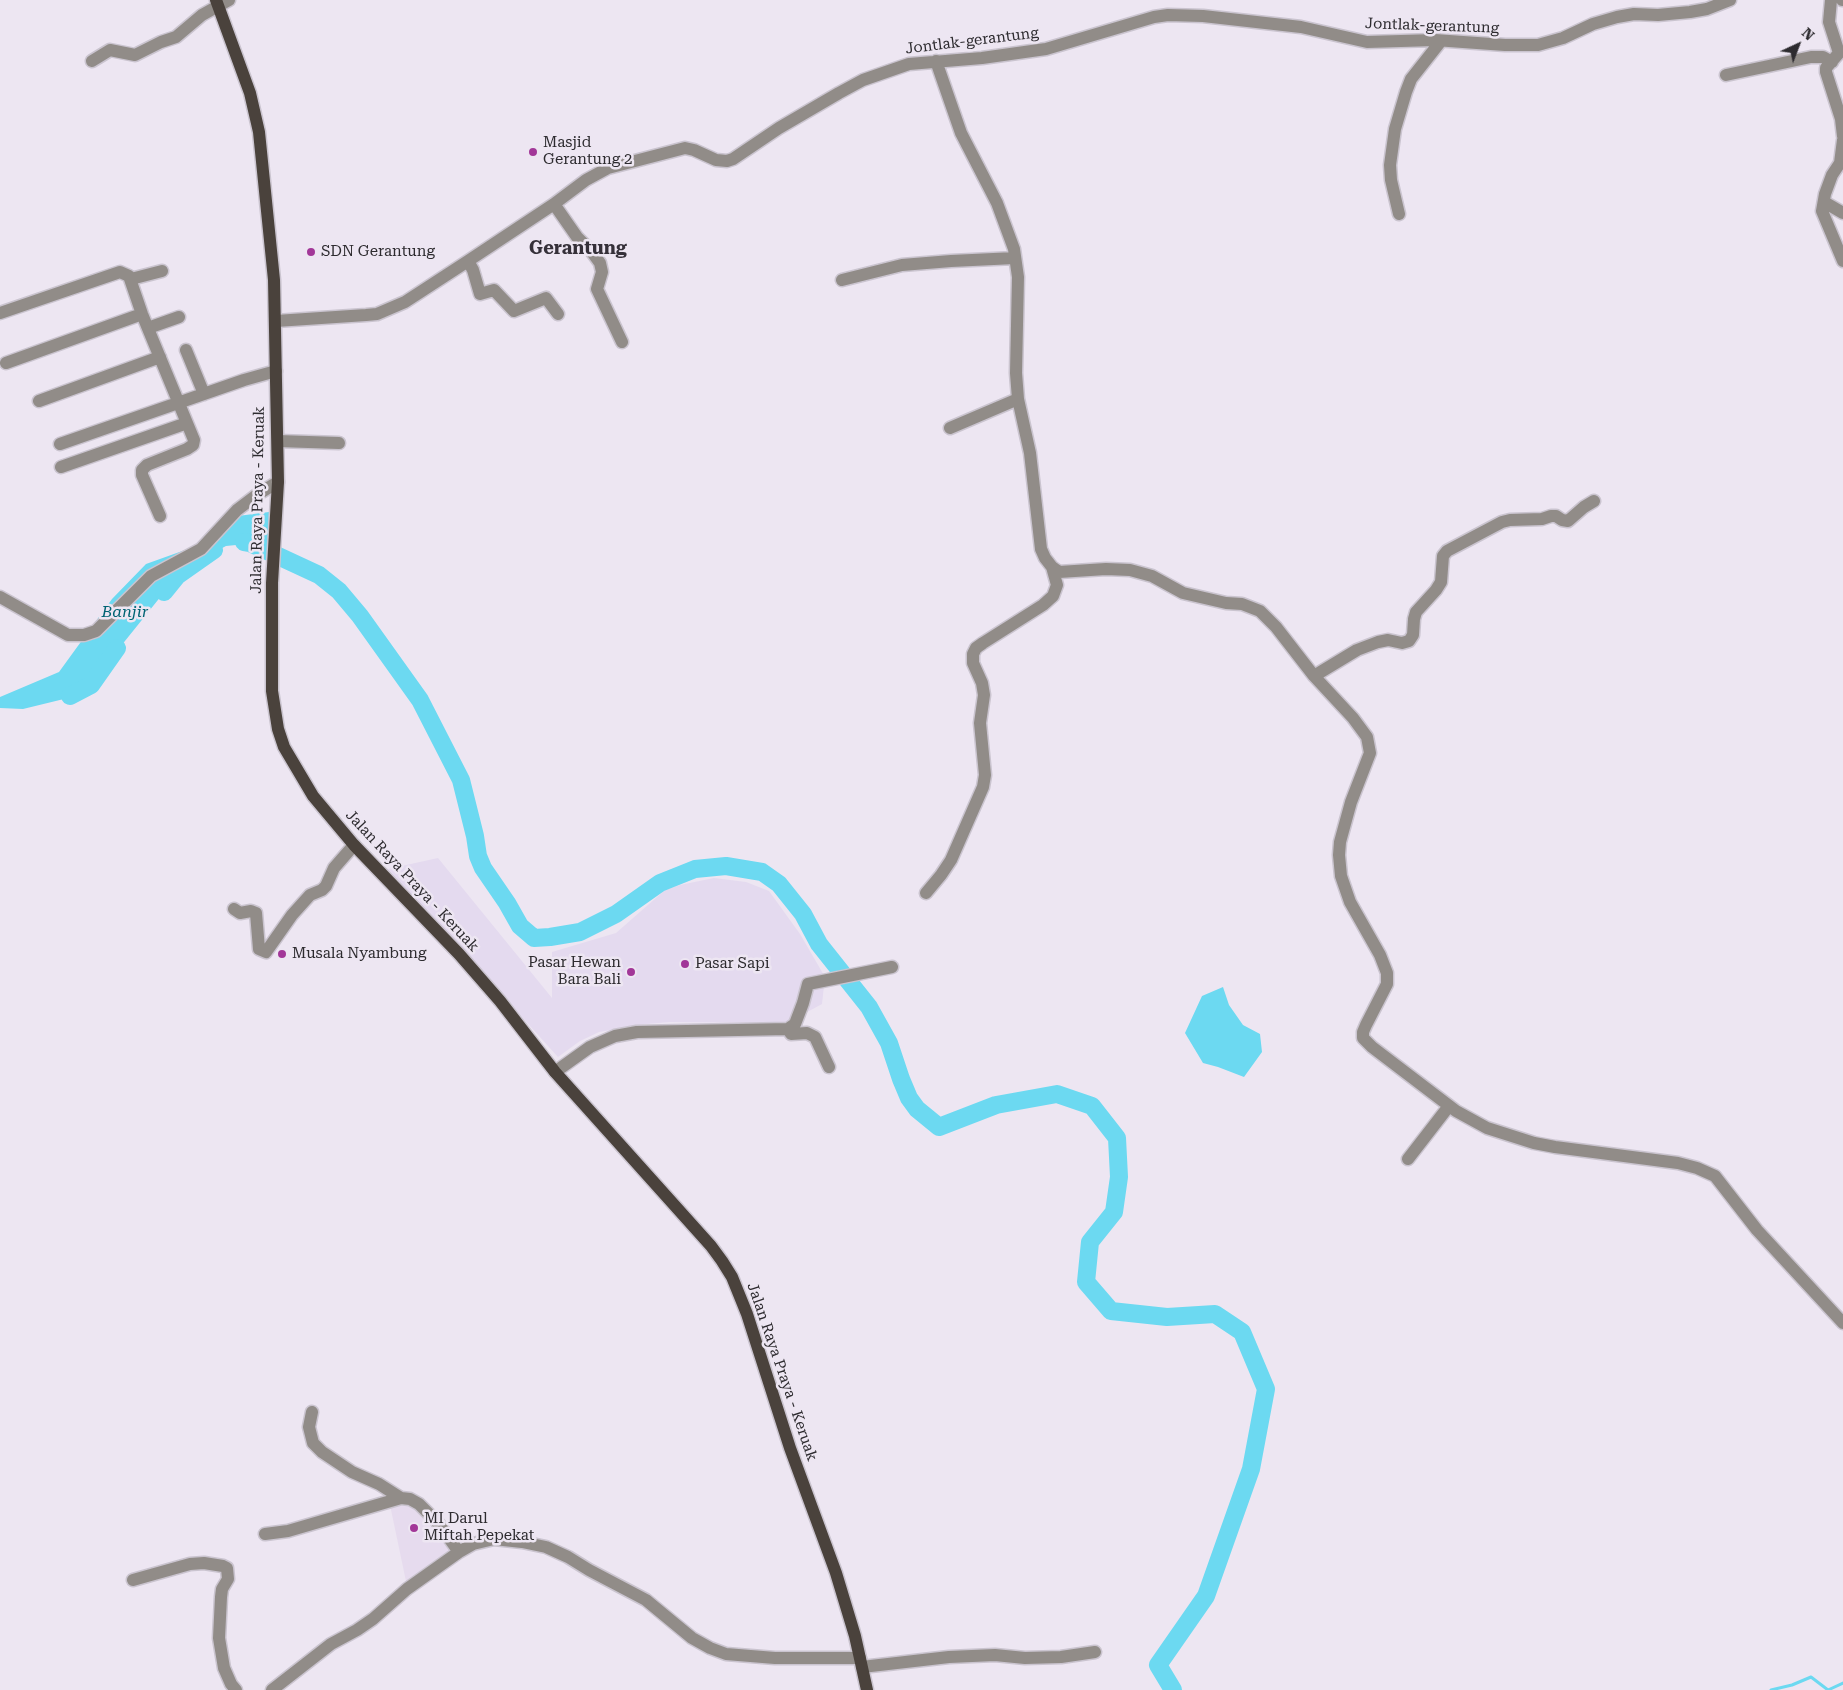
<!DOCTYPE html>
<style>
body{margin:0}
#map{position:relative;width:1843px;height:1690px;overflow:hidden;background:#ede6f2;font-family:"Roboto Serif",serif}
canvas{display:block}
.north{position:absolute;left:1773px;top:20px;width:50px;height:50px;-webkit-text-stroke:4px #ede6f2;paint-order:stroke;rotate:43deg;font-size:14px;font-weight:700;line-height:20px;text-align:center;color:#2d2b2f}
.north::after{content:'';display:block;margin:auto;width:18px;height:22px;background:#2d2b2f;clip-path:polygon(50% 0,100% 100%,50% 72%,0 100%)}
</style>
<div id="map">
<canvas width="1843" height="1690"></canvas>
<div class="north">N</div>
</div>
<script>
const context = document.querySelector('canvas').getContext('2d');
context.lineJoin = 'round';
function fillPath(path, color) { context.fillStyle = color; context.fill(path, 'evenodd'); }
const shape = rows => new Path2D(rows.map(r => 'M' + r).join(''));
function strokePath(path, color, width, dash) { context.strokeStyle = color; context.lineWidth = width; context.lineCap = dash ? 'butt' : 'round'; context.setLineDash(dash || []); context.stroke(path); }
function write(font, color, halo, rows, align = 'center') {
  context.font = font + ' "Roboto Serif",serif'; context.lineWidth = 5; context.setLineDash([]); context.textBaseline = 'middle'; context.strokeStyle = halo; context.fillStyle = color; for (const [text, x, y, turn = 0] of rows) {
    context.save(); context.translate(x, y); context.rotate((+turn || 0) * Math.PI / 180); context.textAlign = isNaN(turn) ? turn : align; if (halo) context.strokeText(text, 0, 0); context.fillText(text, 0, 0); context.restore();
  }
}
const commercial = shape([
 [438,858,552,998,552,952,616,933,665,890,680,885,714,878,746,882,769,891,800,934,825,977,822,1004,787,1023,670,1022,646,1024,599,1032,580,1041,558,1057,388,869]
]);
const built = shape([
 [409,1501,451,1552,407,1586,390,1505]
]);
const water = shape([
 [269,512,268,551,246,544,226,546,190,565,178,575,88,687,68,698,23,709,0,708,0,697,59,672,112,599,146,564,213,540,230,517],
 [1223,987,1229,1005,1243,1025,1260,1034,1262,1052,1244,1077,1218,1067,1203,1063,1185,1033,1202,996]
]);
const stream = shape([
 [1771,1690,1792,1685,1811,1677,1828,1690,1843,1683]
]);
const river = shape([
 [244,542,250,543,319,575,339,591,360,616,420,700,461,780,475,836,478,856,483,868,507,903,520,926,534,938,550,937,580,932,616,914,660,883,695,869,726,866,762,872,779,884,803,914,819,944,869,1007,889,1043,901,1079,909,1098,917,1109,939,1127,996,1105,1057,1094,1092,1106,1117,1138,1119,1177,1114,1212,1090,1242,1086,1282,1111,1311,1167,1317,1215,1314,1242,1332,1266,1389,1251,1469,1206,1596,1158,1665,1173,1690],
 [164,592,177,576,214,550],
 [70,696,91,685,117,648]
]);
const minor = shape([
 [1831,0,1829,22,1839,53,1826,68,1826,72,1841,119,1843,136],
 [1842,0,1843,0],
 [92,61,110,50,135,55,161,42,176,37,202,15,229,0],
 [936,61,961,133,997,203,1014,249,1018,277,1016,373,1018,399,1030,453,1041,549,1045,558,1052,567,1059,572,1106,569,1130,570,1152,576,1183,593,1226,603,1242,604,1260,611,1276,627,1314,676,1353,718,1367,737,1370,753,1351,802,1340,842,1339,855,1341,876,1350,902,1380,955,1387,973,1387,984,1366,1025,1363,1032,1363,1038,1372,1047,1456,1111,1487,1128,1534,1143,1555,1147,1678,1163,1697,1168,1715,1176,1757,1230,1843,1323],
 [1726,75,1811,57,1823,57,1832,62],
 [1843,140,1840,163,1832,175,1825,194,1822,211,1843,261],
 [1824,202,1843,213],
 [554,204,577,237,592,252,600,263,602,272,597,289,622,342],
 [1399,214,1391,180,1390,165,1395,129,1406,92,1411,79,1441,41],
 [468,261,473,270,480,294,494,290,514,311,546,298,558,314],
 [131,279,162,271],
 [842,280,902,265,951,261,1015,258],
 [0,313,120,272,129,276,142,314,194,440,193,445,187,449,147,465,142,470,142,475,160,516],
 [276,321,366,315,377,314,405,302,468,261,554,204,586,180,608,168,685,148,694,150,716,160,727,161,733,159,779,128,839,93,863,80,909,64,982,58,1046,49,1154,17,1168,15,1203,16,1301,27,1367,42,1435,40,1505,45,1538,45,1563,38,1593,24,1617,17,1634,14,1658,15,1690,12,1707,9,1730,0],
 [148,328,179,317],
 [186,350,204,394],
 [6,363,142,314],
 [39,401,160,357],
 [950,428,1018,399],
 [278,441,339,443],
 [60,444,244,380,276,371],
 [61,467,187,423],
 [0,597,68,635,84,635,96,631,151,576,201,549,237,510,258,494,278,482],
 [1314,676,1357,650,1378,642,1388,640,1402,643,1409,641,1413,635,1414,619,1416,612,1436,590,1441,582,1443,556,1447,551,1502,522,1510,520,1542,519,1551,516,1556,516,1562,520,1568,521,1584,507,1594,501],
 [926,893,941,875,951,860,983,787,985,775,980,723,984,695,982,683,973,663,973,654,976,648,983,643,1043,605,1053,596,1057,585,1052,567],
 [234,909,240,913,251,911,256,913,259,949,266,952,292,915,310,895,322,890,326,886,334,868,354,845],
 [788,1029,791,1034,807,1033,815,1037,829,1067],
 [555,1072,590,1047,615,1036,637,1032,788,1029,795,1024,803,1003,808,984,892,967],
 [1408,1159,1449,1106],
 [312,1412,309,1427,313,1443,322,1452,352,1472,379,1484,401,1498],
 [265,1534,288,1531,401,1498,410,1499,419,1504,439,1524,459,1552],
 [133,1580,190,1564,204,1563,223,1566,227,1568,228,1579,222,1589,221,1597,219,1638,224,1668,231,1684,236,1690],
 [862,1667,949,1657,995,1655,1025,1658,1061,1657,1095,1652],
 [272,1690,331,1644,357,1630,373,1619,407,1589,459,1552,473,1544,494,1539,522,1542,546,1547,568,1557,589,1570,646,1600,692,1638,710,1648,726,1654,775,1658,860,1658]
]);
const major = shape([
 [216,0,250,93,259,132,274,280,278,482,272,583,272,691,278,729,284,747,313,796,354,845,459,954,500,1001,555,1072,711,1246,722,1261,732,1277,747,1314,790,1448,836,1573,855,1636,867,1690]
]);
const markers = [
 [533,152,5,"#a23798"],
 [311,252,5,"#a23798"],
 [282,954,5,"#a23798"],
 [685,964,5,"#a23798"],
 [631,972,5,"#a23798"],
 [414,1528,5,"#a23798"]
];
const streetNames = [
 ["Jontlak-gerantung",1432,26,2],
 ["Jontlak-gerantung",972,41,-7],
 ["Jalan Raya Praya - Keruak",258,500,-89],
 ["Jalan Raya Praya - Keruak",412,881,47],
 ["Jalan Raya Praya - Keruak",782,1372,71]
];
const poiNames = [
 ["Masjid",543,143],
 ["Gerantung 2",543,160],
 ["SDN Gerantung",321,252],
 ["Musala Nyambung",292,954],
 ["Pasar Hewan",621,963,"right"],
 ["Bara Bali",621,980,"right"],
 ["Pasar Sapi",695,964],
 ["MI Darul",424,1519],
 ["Miftah Pepekat",424,1536]
];
const waterNames = [
 ["Banjir",125,612]
];
const quarterNames = [
 ["Gerantung",578,249]
];
fillPath(commercial, '#e4daef');
fillPath(built, '#e6dbee');
fillPath(water, '#6cd9f1');
strokePath(stream, '#6cd9f1', 3);
strokePath(river, '#6cd9f1', 18);
strokePath(minor, '#cac4cf', 15);
strokePath(major, '#cac4cf', 15);
strokePath(minor, '#918c88', 12);
strokePath(major, '#4a423c', 12);
for (const [x, y, r, color] of markers) { const dot = new Path2D(); dot.arc(x, y, r, 0, 2 * Math.PI); context.fillStyle = color; context.fill(dot); strokePath(dot, '#ede6f2', 2); }
write('15px', '#2d2b2f', '#ede6f2', streetNames);
write('15px', '#2d2b2f', '#ede6f2', poiNames, 'left');
write('italic 16px', '#006373', '#ede6f2', waterNames);
write('bold 18px', '#353039', '#ede6f2', quarterNames);
</script>
